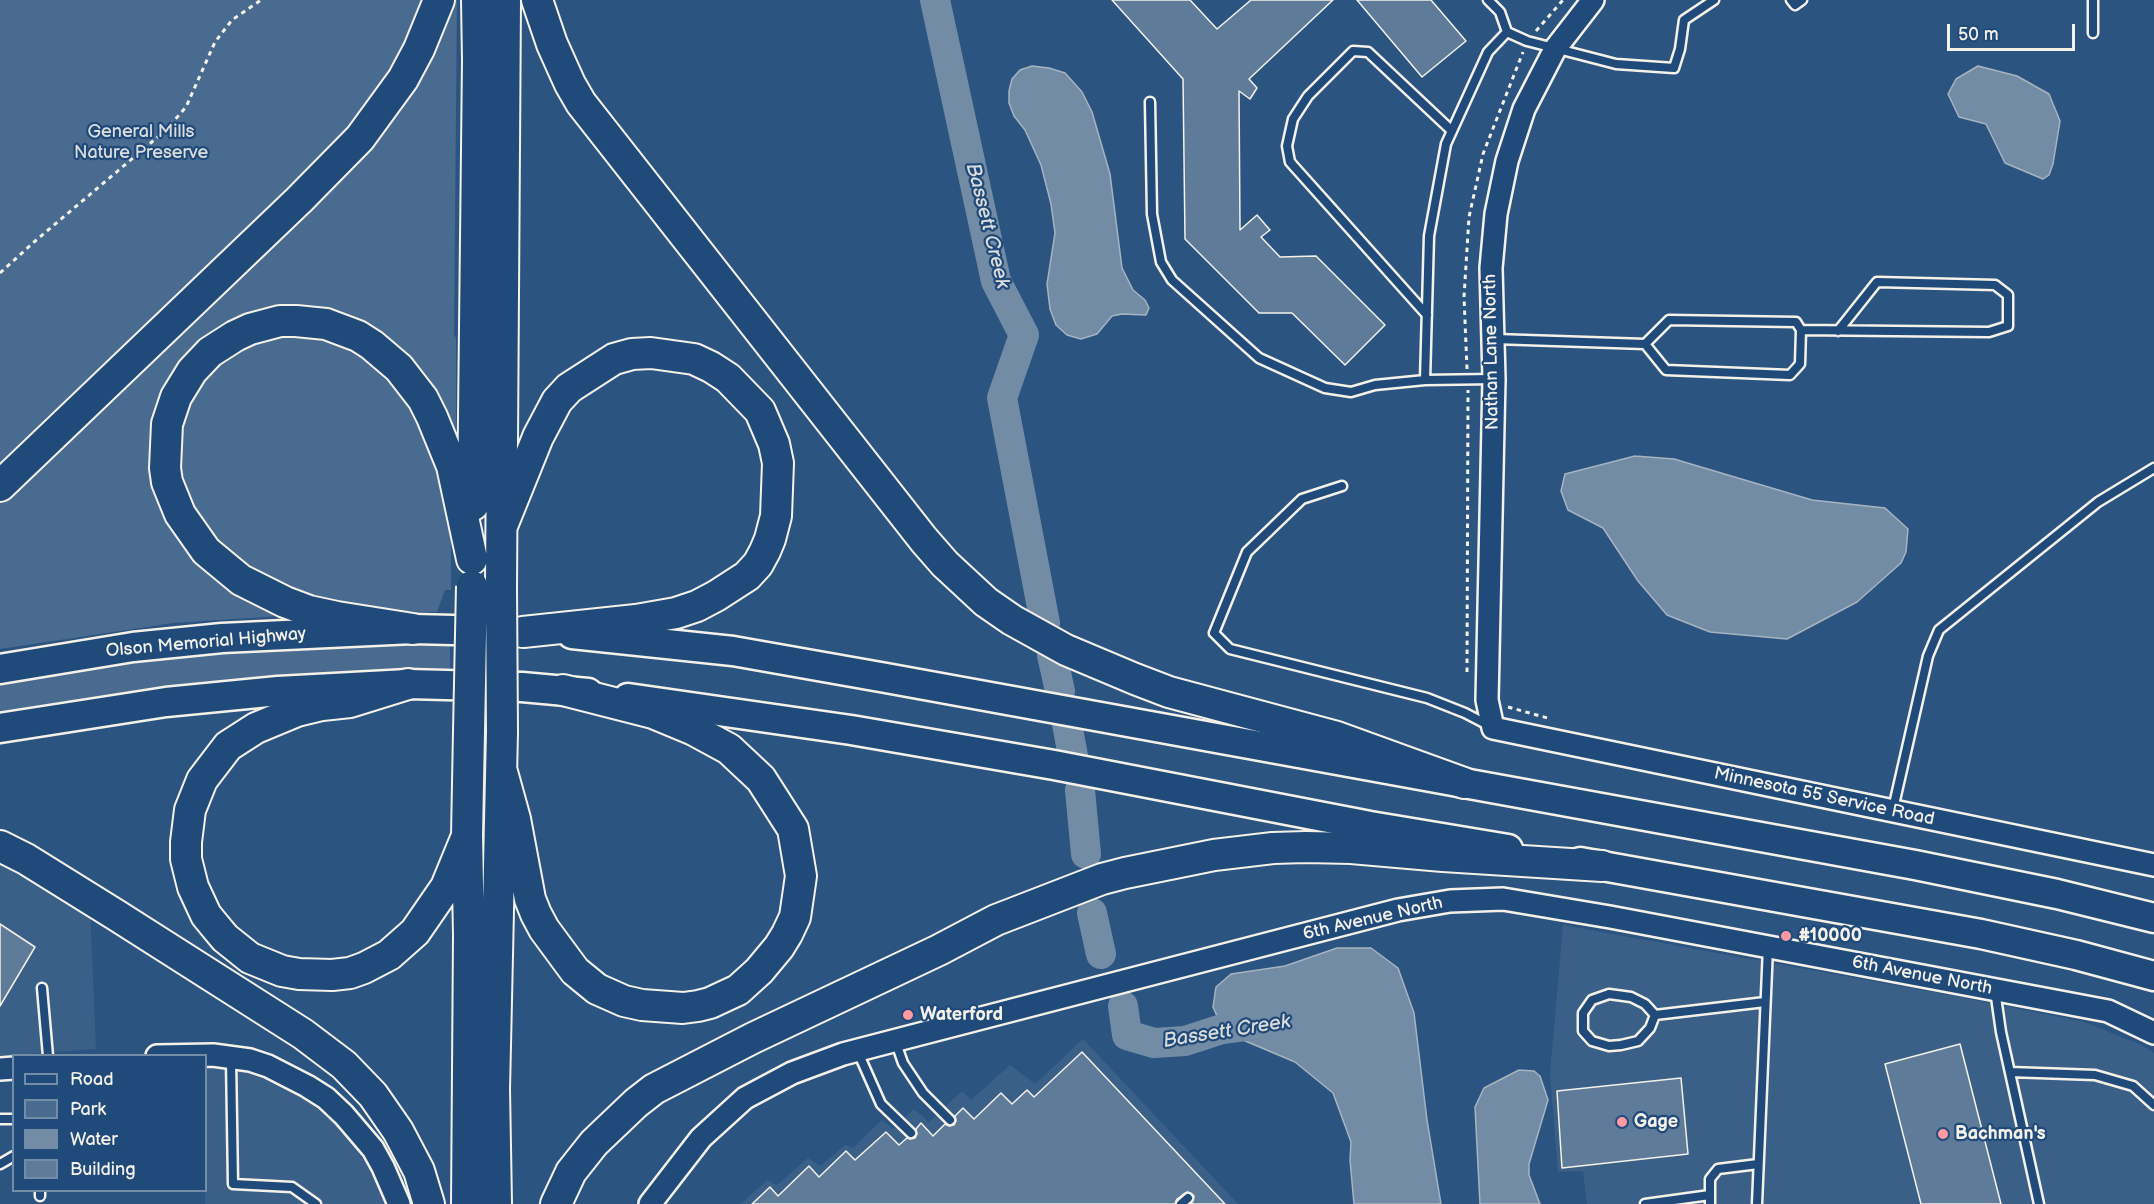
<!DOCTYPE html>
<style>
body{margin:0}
#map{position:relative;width:2154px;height:1204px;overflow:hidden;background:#2c5481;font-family:"Balsamiq Sans",sans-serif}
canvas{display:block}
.legend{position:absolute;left:12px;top:1054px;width:195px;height:138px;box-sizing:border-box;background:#1f4a7a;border:2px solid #748da6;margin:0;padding:8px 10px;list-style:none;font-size:18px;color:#f4f1e8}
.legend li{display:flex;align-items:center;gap:12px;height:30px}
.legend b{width:30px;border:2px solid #748da6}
.scale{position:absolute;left:1947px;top:24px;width:128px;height:27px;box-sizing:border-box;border:3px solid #f4f1e8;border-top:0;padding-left:8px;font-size:18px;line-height:21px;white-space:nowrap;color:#f4f1e8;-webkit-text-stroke:4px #1f4a7a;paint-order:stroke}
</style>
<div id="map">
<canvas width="2154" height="1204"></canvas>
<ul class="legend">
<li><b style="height:8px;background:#1f4a7a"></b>Road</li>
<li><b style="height:16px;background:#496b90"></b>Park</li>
<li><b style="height:16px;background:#738ca6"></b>Water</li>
<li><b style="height:16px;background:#5e7b9a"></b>Building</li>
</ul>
<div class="scale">50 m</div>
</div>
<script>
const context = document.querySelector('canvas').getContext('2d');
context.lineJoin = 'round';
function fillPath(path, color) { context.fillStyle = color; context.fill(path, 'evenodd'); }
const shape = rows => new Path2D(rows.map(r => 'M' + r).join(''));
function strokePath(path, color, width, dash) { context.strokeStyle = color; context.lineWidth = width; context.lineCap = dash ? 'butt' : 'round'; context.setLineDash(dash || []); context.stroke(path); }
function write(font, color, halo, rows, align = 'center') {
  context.font = font + ' "Balsamiq Sans",sans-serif'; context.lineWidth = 4.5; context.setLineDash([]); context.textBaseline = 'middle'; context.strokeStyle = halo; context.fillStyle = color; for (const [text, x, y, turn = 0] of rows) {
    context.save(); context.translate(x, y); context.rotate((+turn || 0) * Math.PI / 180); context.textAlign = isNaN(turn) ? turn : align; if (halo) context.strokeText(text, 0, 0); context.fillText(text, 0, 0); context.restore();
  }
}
const built = shape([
 [0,853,90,908,96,1049,0,1056],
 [1563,925,1970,999,2084,1022,2141,1045,2154,1053,2154,1204,1587,1204,1583,1171,1558,1172,1550,1074],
 [1083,1039,1238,1204,741,1204,767,1180,777,1185,808,1158,820,1166,845,1145,853,1148,882,1120,893,1129,914,1109,929,1122,962,1091,971,1100,1010,1065,1035,1084],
 [206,1066,256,1073,306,1099,343,1130,377,1180,386,1204,205,1204]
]);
const green = shape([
 [0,0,430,0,415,38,359,124,0,475],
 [446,0,457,0,454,335,456,338,456,449,356,326,208,343,159,489,281,616,173,623,0,649,0,496,263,243],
 [289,329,361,347,423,413,451,514,451,590,445,590,437,612,380,611,328,606,249,576,184,508,174,428,216,357],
 [396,643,450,644,450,676,0,715,0,683,145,660,242,649]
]);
const water = shape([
 [1032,66,1049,68,1065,73,1082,92,1092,112,1110,174,1122,268,1133,290,1145,300,1149,308,1146,315,1122,314,1112,316,1097,334,1081,339,1067,335,1056,325,1050,309,1047,284,1055,233,1051,204,1041,165,1025,130,1014,116,1009,103,1009,91,1012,79,1020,70,1032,66],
 [1978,66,2017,76,2049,94,2060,121,2053,164,2049,175,2043,179,2005,163,1986,124,1959,117,1948,94,1956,79,1978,66],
 [1635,456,1674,459,1812,500,1885,508,1908,529,1906,552,1901,563,1857,602,1787,639,1710,632,1667,615,1638,581,1603,528,1568,510,1561,491,1565,474,1635,456],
 [1337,948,1371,948,1398,968,1414,1013,1427,1120,1441,1204,1354,1204,1350,1160,1351,1142,1333,1093,1295,1062,1224,1032,1213,1007,1216,987,1231,974,1285,966,1337,948],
 [1519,1070,1534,1071,1540,1076,1548,1100,1529,1164,1529,1175,1540,1204,1480,1204,1475,1107,1484,1088,1519,1070]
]);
const river = shape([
 [935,0,996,281,1024,335,1002,398,1045,623],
 [1052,655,1060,691],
 [1067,724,1073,756],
 [1080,790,1086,854],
 [1092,913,1101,954],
 [1123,1006,1127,1035,1154,1043,1185,1041,1222,1029,1261,1024]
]);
const building = shape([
 [1112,0,1190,0,1217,29,1251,0,1333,0,1249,79,1257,88,1250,99,1239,91,1240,230,1257,215,1270,230,1261,237,1280,257,1316,256,1385,325,1345,365,1292,313,1259,313,1185,239,1183,79,1112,0],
 [1357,0,1431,0,1466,41,1422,77,1357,0],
 [0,924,35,947,0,1006,0,924],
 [1960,1044,2001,1204,1921,1204,1885,1064,1960,1044],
 [1082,1052,1225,1204,1191,1204,1194,1196,1187,1192,1177,1199,1175,1204,752,1204,770,1187,778,1196,809,1166,819,1177,846,1151,855,1160,886,1132,899,1145,907,1138,910,1139,915,1138,917,1134,916,1129,921,1123,933,1136,945,1124,949,1126,954,1125,956,1121,955,1116,963,1108,974,1119,1001,1093,1012,1104,1027,1090,1034,1097,1082,1052],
 [1681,1078,1688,1154,1562,1168,1557,1091,1681,1078]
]);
const path = shape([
 [1536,31,1563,0],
 [0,273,34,242,166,130,186,107,215,42,232,20,261,0],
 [1467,369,1464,297,1469,217,1483,154,1523,52],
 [1467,672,1468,390],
 [1508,707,1551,719]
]);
const service = shape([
 [1488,0,1500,12,1507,32],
 [1791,0,1795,5,1802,0],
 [2093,0,2093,33],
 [1150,102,1152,214,1161,262,1172,280,1259,358,1325,388,1351,392,1375,385,1425,380],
 [1427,315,1290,162,1287,146,1293,119,1308,96,1353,51,1368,52,1452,131],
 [1495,339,1645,344,1666,370,1790,375,1800,364,1801,330,1989,332,2008,326,2008,295,1995,285,1877,282,1838,331],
 [1645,344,1669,320,1796,322,1801,330],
 [1494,379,1425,380,1429,236,1446,144,1488,52,1507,32,1527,41,1616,64,1674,68,1680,49,1684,20,1714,0],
 [1342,486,1302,499,1247,552,1214,633,1230,649,1427,698,1465,713,1490,726],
 [1893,809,1928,656,1939,630,2098,502,2154,468],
 [42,988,48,1056],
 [1995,990,2001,1032,2039,1204],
 [1609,994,1631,997,1645,1004,1655,1015,1650,1028,1638,1041,1621,1045,1609,1046,1592,1041,1583,1031,1583,1013,1592,1000,1609,994],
 [1655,1015,1765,1002],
 [895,1040,903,1063,923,1093,950,1120],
 [857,1050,881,1104,911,1133],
 [231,1059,233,1184,292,1187,316,1204],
 [2010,1072,2095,1075,2133,1086,2154,1105],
 [0,1119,14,1119],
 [0,1164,14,1156],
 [40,1190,40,1196],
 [1181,1204,1188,1198],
 [1645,1204,1710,1195],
 [1710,1204,1710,1179,1718,1169,1758,1164],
 [1757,1204,1768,947]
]);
const tertiary = shape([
 [1593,0,1555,49,1524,109,1507,161,1496,214,1491,268,1494,379,1487,700,1493,728,2154,865],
 [157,1056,213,1055,250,1060,268,1066,307,1086,326,1098,344,1115,373,1149,383,1167,399,1204],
 [0,1069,14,1068],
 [650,1204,701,1138,745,1098,792,1073,843,1054,1398,910,1450,901,1503,899,1610,917,2108,1011,2154,1033]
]);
const trunk = shape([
 [572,634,733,651,886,678,1915,865,2057,894,2154,918],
 [0,669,133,647,222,638,413,629,493,631],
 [628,698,851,730,1054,765,1370,826,1508,849],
 [0,728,166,702,278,691,408,684,522,687,588,693],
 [1580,862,1981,934,2076,955,2154,976]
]);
const motorway = shape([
 [537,0,552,44,570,84,581,103,924,540,945,564,986,602,1012,620,1066,650,1135,679,1169,692,1337,737,1464,783],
 [0,486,299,200,360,138,403,79,419,49,439,0],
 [473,505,478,60,477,0],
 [502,526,538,437,557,401,569,388,614,359,632,354,651,353,694,359,711,367,728,378,760,411,774,444,778,463,776,516,770,539,765,551,758,564,747,576,716,596,697,606,676,613,636,620,523,632],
 [501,587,505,0],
 [413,629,337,617,309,611,285,602,241,580,206,551,180,514,167,482,165,468,167,424,176,397,192,371,210,352,235,336,250,329,280,321,296,321,326,324,358,336,372,345,399,368,423,399,432,417,452,466,472,559],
 [408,684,350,702,322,705,297,711,256,728,228,746,202,780,190,810,186,842,186,859,193,887,206,915,215,926,225,938,250,958,282,971,299,974,332,975,350,973,364,968,389,955,415,932,446,887,467,836],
 [502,772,515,819,530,899,536,914,544,929,575,971,597,989,624,1001,642,1005,683,1008,698,1006,710,1003,738,990,759,971,779,947,787,934,795,917,801,876,793,829,761,779,729,749,694,730,653,713,563,690],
 [0,846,26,859,116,915,303,1034,344,1065,373,1095,398,1131,419,1171,429,1204],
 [467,1204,469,935,467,836,469,731],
 [496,1204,494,1089,502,732],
 [556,1204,571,1172,594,1143,636,1103,654,1089,753,1038,939,950,996,920,1102,879,1125,873,1214,855,1273,848,1306,847,1351,848,1443,856,1602,866]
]);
const motorwayBridge = shape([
 [501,587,502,732],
 [469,731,472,586]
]);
const markers = [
 [1786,936,6,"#ff9aa2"],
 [908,1015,6,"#ff9aa2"],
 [1622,1122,6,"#ff9aa2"],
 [1943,1134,6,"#ff9aa2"]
];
const parkNames = [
 ["General Mills",141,132],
 ["Nature Preserve",141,153]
];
const streetNames = [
 ["Nathan Lane North",1492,352,-91],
 ["Olson Memorial Highway",206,643,-5],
 ["Minnesota 55 Service Road",1824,797,12],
 ["6th Avenue North",1373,919,-13],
 ["6th Avenue North",1922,976,11]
];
const poiNames = [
 ["#10000",1798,936],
 ["Waterford",920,1015],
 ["Gage",1634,1122],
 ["Bachman's",1955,1134]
];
const waterNames = [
 ["Bassett Creek",987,226,76],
 ["Bassett Creek",1227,1032,-9]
];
fillPath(built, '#3b6088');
fillPath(green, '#496b90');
fillPath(water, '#738ca6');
strokePath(water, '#a7b4c0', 1.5);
strokePath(river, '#738ca6', 30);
fillPath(building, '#5e7b9a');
strokePath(building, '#f4f1e8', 1.5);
strokePath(service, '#f4f1e8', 13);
strokePath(tertiary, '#f4f1e8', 26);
strokePath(trunk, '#f4f1e8', 33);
strokePath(motorway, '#f4f1e8', 34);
strokePath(path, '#f4f1e8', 3, [4.5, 4.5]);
strokePath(service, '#1f4a7a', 8);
strokePath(tertiary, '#1f4a7a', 21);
strokePath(trunk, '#1f4a7a', 28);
strokePath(motorway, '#1f4a7a', 30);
strokePath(motorwayBridge, '#f4f1e8', 34, []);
strokePath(motorwayBridge, '#1f4a7a', 30);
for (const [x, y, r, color] of markers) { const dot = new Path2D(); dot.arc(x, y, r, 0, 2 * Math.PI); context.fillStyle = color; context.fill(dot); strokePath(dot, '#1f4a7a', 2); }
write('18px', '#dadddb', '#1f4a7a', parkNames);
write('18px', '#f4f1e8', '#1f4a7a', streetNames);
write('bold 18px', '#f4f1e8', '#1f4a7a', poiNames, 'left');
write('italic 20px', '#dadddb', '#1f4a7a', waterNames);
</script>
